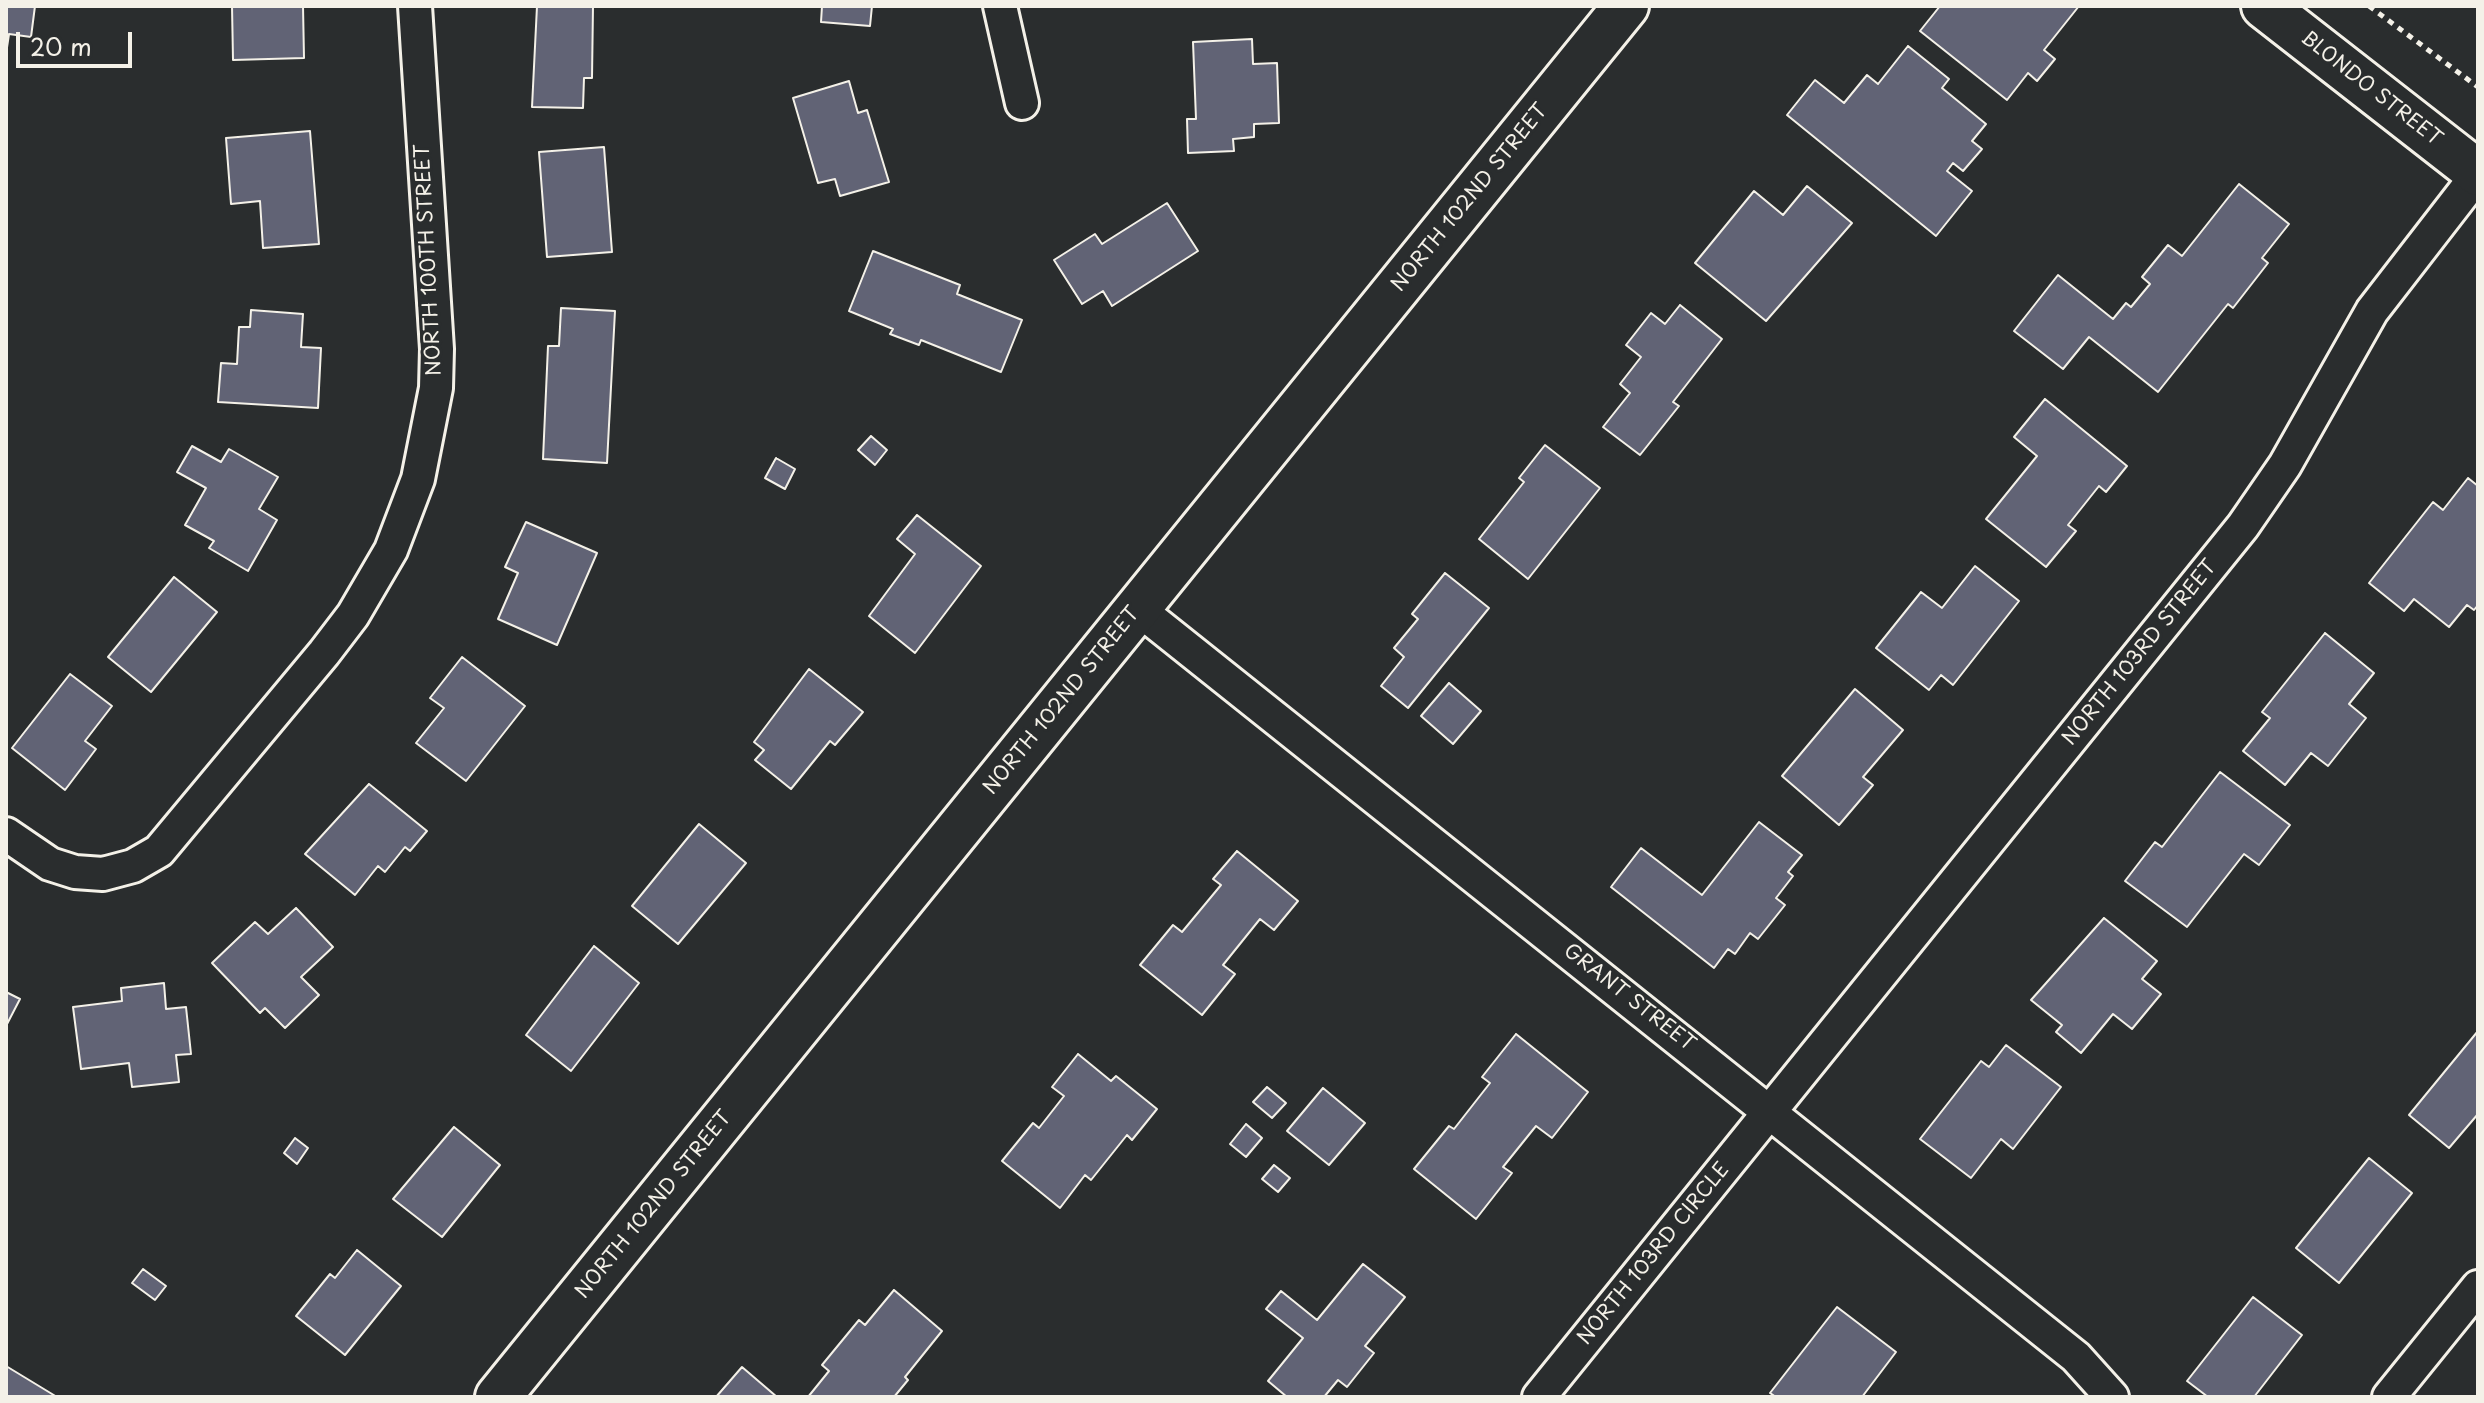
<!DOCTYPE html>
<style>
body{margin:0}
#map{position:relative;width:2484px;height:1403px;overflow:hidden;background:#2a2d2e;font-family:"Playpen Sans",sans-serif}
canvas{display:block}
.frame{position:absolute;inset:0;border:8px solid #f4f1e8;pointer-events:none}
.scale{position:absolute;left:16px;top:32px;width:116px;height:36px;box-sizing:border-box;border:4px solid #f4f1e8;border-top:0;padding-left:10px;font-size:24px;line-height:28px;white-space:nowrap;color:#f4f1e8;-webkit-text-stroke:6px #2a2d2e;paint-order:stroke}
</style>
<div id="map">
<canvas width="2484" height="1403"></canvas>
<div class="frame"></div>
<div class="scale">20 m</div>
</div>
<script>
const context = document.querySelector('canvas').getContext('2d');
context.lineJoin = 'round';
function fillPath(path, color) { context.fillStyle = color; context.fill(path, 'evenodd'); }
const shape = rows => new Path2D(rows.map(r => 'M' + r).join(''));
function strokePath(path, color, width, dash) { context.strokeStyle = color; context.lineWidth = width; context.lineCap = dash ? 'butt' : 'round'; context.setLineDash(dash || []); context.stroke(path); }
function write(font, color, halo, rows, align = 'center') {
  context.font = font + ' "Playpen Sans",sans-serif'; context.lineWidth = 6; context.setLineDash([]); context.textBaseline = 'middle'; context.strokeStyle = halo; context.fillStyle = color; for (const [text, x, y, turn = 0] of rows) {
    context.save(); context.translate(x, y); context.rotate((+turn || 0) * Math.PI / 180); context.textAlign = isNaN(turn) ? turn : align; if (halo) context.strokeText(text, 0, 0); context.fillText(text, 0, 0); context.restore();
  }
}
const building = shape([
 [6,6,35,6,31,37,9,34,6,54,6,6],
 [232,6,303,6,304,58,233,60,232,6],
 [537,6,593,6,592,78,584,78,583,108,532,107,537,6],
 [822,6,872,6,870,26,821,22,822,6],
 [1940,6,2079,6,2044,50,2055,59,2037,81,2028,73,2007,100,1920,31,1940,6],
 [1252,39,1253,64,1277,63,1279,123,1254,124,1254,137,1233,139,1234,151,1188,153,1187,119,1196,119,1193,42,1252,39],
 [1908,46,1949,79,1942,88,1986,124,1972,141,1982,149,1963,171,1953,163,1947,171,1972,191,1936,236,1787,115,1815,80,1844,103,1867,75,1878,84,1908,46],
 [849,81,858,113,867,110,889,182,840,196,835,179,818,183,793,98,849,81],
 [310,131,319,244,263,248,260,201,231,204,226,138,310,131],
 [604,147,612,252,547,257,539,152,604,147],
 [2239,184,2289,224,2262,258,2268,263,2233,308,2228,304,2158,392,2089,337,2063,369,2014,331,2058,275,2113,319,2126,303,2131,307,2150,284,2142,277,2168,245,2182,256,2239,184],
 [1807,186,1852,223,1766,321,1695,263,1754,191,1783,215,1807,186],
 [1167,203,1198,251,1112,306,1103,291,1082,304,1054,260,1095,234,1102,244,1167,203],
 [873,251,960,285,957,294,1022,320,1001,372,921,340,919,345,890,334,893,329,849,311,873,251],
 [1680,305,1722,339,1673,402,1679,406,1640,455,1603,427,1630,393,1620,384,1641,357,1626,345,1651,313,1665,324,1680,305],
 [561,308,615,311,607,463,543,459,548,346,559,346,561,308],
 [251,310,303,314,301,347,321,348,318,408,218,402,221,363,237,364,239,327,250,327,251,310],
 [2045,399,2127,466,2106,492,2099,486,2068,525,2076,531,2046,567,1986,519,2037,456,2014,437,2045,399],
 [871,436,887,450,875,465,858,450,871,436],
 [1545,445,1600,488,1528,579,1479,539,1524,482,1519,478,1545,445],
 [192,446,221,462,229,449,278,477,259,509,277,520,248,571,209,548,214,541,185,525,206,488,177,472,192,446],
 [776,458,795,469,785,489,765,478,776,458],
 [2468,478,2478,486,2478,605,2474,610,2467,605,2449,627,2414,599,2404,611,2369,583,2433,502,2443,510,2468,478],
 [917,515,981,566,915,653,869,616,915,554,897,539,917,515],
 [526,522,597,553,557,645,498,619,518,573,505,567,526,522],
 [1975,566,2019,601,1953,685,1941,675,1929,690,1876,648,1921,592,1942,608,1975,566],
 [1445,573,1489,608,1408,708,1381,686,1404,657,1394,648,1418,619,1412,614,1445,573],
 [174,577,217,612,151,692,108,657,174,577],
 [2325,633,2374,673,2349,704,2366,718,2328,766,2311,753,2285,785,2243,751,2270,718,2262,712,2325,633],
 [462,657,525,706,466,781,416,743,444,708,430,698,462,657],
 [809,669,863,712,835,745,830,741,791,789,755,760,764,750,754,742,809,669],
 [70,674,112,706,85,741,96,749,65,790,12,748,70,674],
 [1449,683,1481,711,1453,744,1421,716,1449,683],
 [1855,689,1903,730,1863,777,1873,785,1839,825,1782,776,1855,689],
 [2220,772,2290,825,2259,865,2244,854,2187,927,2125,881,2155,842,2162,847,2220,772],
 [369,784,427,831,410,851,405,847,385,872,378,866,355,895,305,854,369,784],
 [1759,822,1802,855,1788,872,1793,876,1776,898,1785,905,1758,939,1750,933,1735,954,1728,949,1714,968,1611,887,1641,848,1702,895,1759,822],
 [699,824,746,863,678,944,632,906,699,824],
 [1237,851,1298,901,1274,930,1260,919,1223,965,1235,974,1202,1015,1140,965,1173,925,1182,932,1221,885,1213,879,1237,851],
 [296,908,333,947,301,977,319,995,285,1028,265,1008,260,1013,212,963,255,922,268,934,296,908],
 [2104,918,2157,961,2142,979,2161,994,2132,1029,2113,1014,2081,1053,2056,1032,2062,1025,2031,1000,2104,918],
 [594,946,639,983,571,1071,526,1035,594,946],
 [164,983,166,1009,186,1007,191,1054,176,1055,179,1082,132,1087,129,1063,81,1069,73,1007,122,1001,121,988,164,983],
 [6,992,20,999,6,1026,6,992],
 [2478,1031,2478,1114,2449,1148,2409,1115,2478,1031],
 [1516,1034,1588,1092,1552,1138,1536,1126,1503,1167,1512,1173,1476,1219,1414,1169,1449,1126,1454,1129,1490,1083,1482,1077,1516,1034],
 [2006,1045,2061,1087,2013,1149,2001,1139,1971,1178,1920,1139,1981,1061,1989,1067,2006,1045],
 [1078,1054,1111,1081,1116,1076,1157,1109,1132,1140,1127,1135,1091,1180,1085,1175,1060,1208,1002,1161,1033,1123,1039,1128,1064,1096,1052,1087,1078,1054],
 [1267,1087,1286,1103,1272,1118,1253,1102,1267,1087],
 [1323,1088,1365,1123,1329,1165,1287,1131,1323,1088],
 [1246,1124,1262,1138,1246,1157,1230,1144,1246,1124],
 [454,1127,500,1165,442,1237,393,1199,454,1127],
 [295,1138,308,1148,297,1164,284,1153,295,1138],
 [2369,1158,2412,1193,2339,1283,2296,1248,2369,1158],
 [1274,1165,1290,1178,1278,1192,1262,1179,1274,1165],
 [357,1250,401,1286,345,1355,296,1316,330,1274,335,1278,357,1250],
 [1363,1264,1405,1297,1365,1346,1374,1353,1347,1387,1338,1380,1324,1397,1287,1397,1268,1381,1303,1338,1266,1309,1281,1291,1317,1320,1363,1264],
 [143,1269,166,1286,155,1300,132,1283,143,1269],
 [894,1290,942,1331,905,1377,908,1380,894,1397,808,1397,829,1371,822,1365,859,1320,865,1325,894,1290],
 [2253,1297,2302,1335,2254,1397,2208,1397,2187,1381,2253,1297],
 [1837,1307,1896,1352,1862,1397,1776,1397,1770,1393,1837,1307],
 [6,1366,57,1397,6,1397,6,1366],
 [742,1367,777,1397,716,1397,742,1367]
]);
const path = shape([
 [2369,6,2478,87]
]);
const street = shape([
 [1000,6,1022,103],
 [1137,608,2076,1357,2112,1397],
 [6,834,50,864,75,872,103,874,133,866,159,851,324,653,353,615,391,550,418,479,436,388,437,349,415,6],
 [1539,1397,2243,526,2285,465,2372,311,2478,174],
 [2389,1397,2478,1287]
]);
const secondary = shape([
 [2264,6,2478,173],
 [498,1397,1626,6]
]);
const streetNames = [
 ["BLONDO STREET",2371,89,38],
 ["NORTH 102ND STREET",1470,198,-51],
 ["NORTH 100TH STREET",429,260,-93],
 ["NORTH 103RD STREET",2140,653,-51],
 ["NORTH 102ND STREET",1062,701,-51],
 ["GRANT STREET",1629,998,38],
 ["NORTH 102ND STREET",654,1205,-51],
 ["NORTH 103RD CIRCLE",1654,1254,-51]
];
fillPath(building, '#616375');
strokePath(building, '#f4f1e8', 2);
strokePath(street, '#f4f1e8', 38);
strokePath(secondary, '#f4f1e8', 50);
strokePath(path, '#f4f1e8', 5, [6, 6]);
strokePath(street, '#2a2d2e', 32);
strokePath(secondary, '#2a2d2e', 44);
write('20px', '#f4f1e8', '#2a2d2e', streetNames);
</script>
